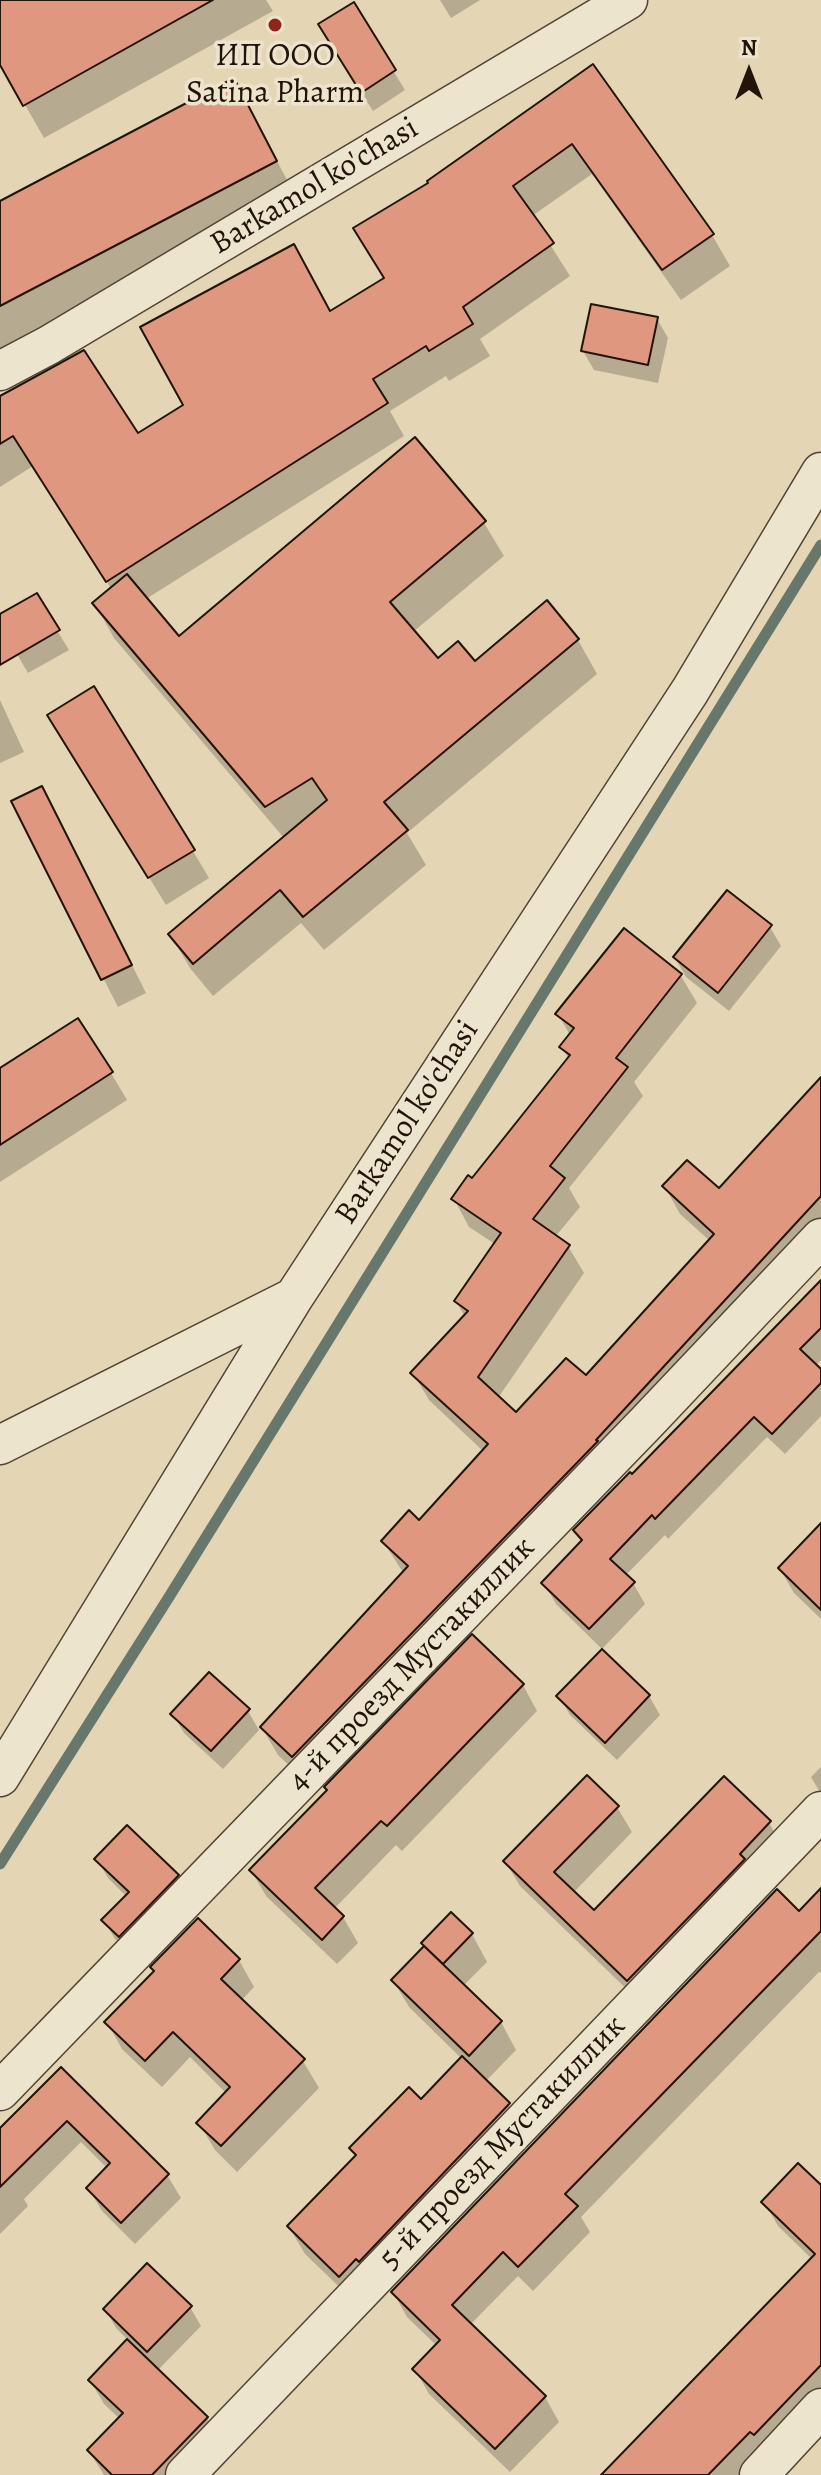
<!DOCTYPE html>
<meta charset="utf-8">
<style>
body{margin:0}
#map{position:relative;width:821px;height:2475px;overflow:hidden;background:#e4d5b4;font-family:Alegreya,serif}
canvas{display:block}
.north{position:absolute;left:709px;top:32px;width:80px;height:80px;-webkit-text-stroke:6px #ede4ce;paint-order:stroke;rotate:0deg;font-size:22px;font-weight:700;line-height:32px;text-align:center;color:#221409}
.north::after{content:'';display:block;margin:auto;width:28px;height:36px;background:#221409;clip-path:polygon(50% 0,100% 100%,50% 72%,0 100%)}
</style>
<div id="map">
<canvas width="821" height="2475"></canvas>
<div class="north">N</div>
</div>
<script>
const context = document.querySelector('canvas').getContext('2d');
context.lineJoin = 'round';
function fillPath(path, color) { context.fillStyle = color; context.fill(path, 'evenodd'); }
const shape = rows => new Path2D(rows.map(r => 'M' + r).join(''));
function strokePath(path, color, width, dash) { context.strokeStyle = color; context.lineWidth = width; context.lineCap = dash ? 'butt' : 'round'; context.setLineDash(dash || []); context.stroke(path); }
function write(font, color, halo, rows, align = 'center') {
  context.font = font + ' Alegreya,serif'; context.lineWidth = 7; context.setLineDash([]); context.textBaseline = 'middle'; context.strokeStyle = halo; context.fillStyle = color; for (const [text, x, y, turn = 0] of rows) {
    context.save(); context.translate(x, y); context.rotate((+turn || 0) * Math.PI / 180); context.textAlign = isNaN(turn) ? turn : align; if (halo) context.strokeText(text, 0, 0); context.fillText(text, 0, 0); context.restore();
  }
}
const shadow = shape([
 [0,0,266,0,273,11,44,138,0,61],
 [440,0,480,0,451,18],
 [353,5,405,90,373,111,331,44],
 [592,66,712,235,730,266,681,300,592,174,532,216,570,276,480,339,490,356,449,381,446,376,390,411,404,436,146,599,179,638,415,440,484,523,504,556,413,632,437,661,474,664,578,640,597,674,407,833,426,865,324,950,301,923,213,996,190,968,170,934,284,838,114,638,95,604,112,590,33,466,0,487,0,398,137,436,386,279,431,183],
 [252,114,295,195,0,350,0,203],
 [657,319,668,338,658,383,594,370,583,351],
 [36,596,69,650,28,673,0,625,0,617],
 [0,700,24,752,0,763],
 [66,742,193,851,209,878,166,905],
 [13,802,57,816,146,993,118,1007],
 [770,927,781,946,729,1011,686,977,675,958],
 [624,931,681,976,697,1003,634,1082,643,1096,569,1188,580,1207,555,1237,568,1246,584,1273,498,1398,516,1415,586,1378,710,1241,680,1214,665,1187,719,1191,821,1088,821,1240,309,1784,278,1755,262,1728,404,1574,383,1541,419,1523,484,1452,429,1400,413,1373,465,1317,456,1301,495,1244,469,1227,454,1199,473,1180,569,1060,562,1047,570,1035,558,1014],
 [0,1070,111,1073,127,1100,0,1182],
 [821,1283,821,1360,815,1366,821,1372,821,1416,785,1454,767,1437,668,1539,665,1535,625,1576,633,1583,645,1604,602,1649,556,1604,544,1583,582,1543,575,1531,632,1477],
 [821,1526,821,1619,794,1593,780,1569],
 [523,1685,537,1711,402,1851,396,1845,334,1909,343,1917,358,1943,337,1964,266,1896,251,1870],
 [559,1696,649,1696,660,1715,617,1760,570,1715],
 [248,1711,259,1730,223,1769,184,1733,173,1714],
 [821,1767,821,1794,811,1777],
 [617,1807,632,1832,573,1893,594,1913,769,1823,784,1848,643,2005,520,1886,505,1861],
 [97,1859,177,1876,188,1895,131,1954,115,1939,104,1920,127,1897,108,1878],
 [821,1890,821,1973,819,1972,581,2217,590,2232,533,2291,518,2276,470,2325,545,2397,559,2422,510,2472,429,2394,415,2369,437,2346,407,2317,393,2292],
 [451,1915,472,1934,487,1962,463,1986,501,2022,516,2050,485,2082,509,2105,525,2132,356,2303,305,2254,289,2227,356,2157,352,2148,421,2102,462,2059,409,2007,393,1980,426,1947],
 [239,1960,254,1987,241,2001,303,2061,319,2088,237,2172,215,2150,199,2123,227,2094,190,2057,162,2087,122,2049,107,2022],
 [61,2070,167,2175,181,2198,135,2244,102,2211,88,2188,108,2169,81,2142,24,2199,28,2206,0,2234,0,2131],
 [821,2188,821,2404,745,2475,604,2475,812,2259,778,2226,764,2202],
 [190,2307,201,2326,157,2371,207,2418,220,2442,188,2475,104,2475,89,2451,120,2419,104,2404,90,2380,129,2341,116,2328,105,2309]
]);
const stream = shape([
 [0,1864,169,1597,821,545]
]);
const building = shape([
 [0,0,213,0,23,106,0,65,0,0],
 [354,2,396,70,361,93,318,24,354,2],
 [593,64,714,234,662,270,572,144,513,186,554,243,463,307,473,324,429,351,426,346,373,379,388,403,106,582,13,436,0,444,0,396,84,350,138,433,183,405,140,327,294,244,330,311,384,278,353,228,428,183,427,181,593,64],
 [234,78,277,161,0,306,0,201,234,78],
 [591,304,658,317,648,365,581,351,591,304],
 [415,437,486,521,390,602,438,658,458,641,475,661,547,600,579,639,384,802,408,830,303,917,280,890,193,964,168,934,327,800,312,778,265,807,92,603,127,574,179,636,415,437],
 [37,593,60,630,0,665,0,614,37,593],
 [94,686,195,850,148,878,47,715,94,686],
 [42,786,132,965,101,980,11,801,42,786],
 [727,890,772,925,718,993,673,957,727,890],
 [624,928,682,974,616,1058,628,1067,550,1166,565,1178,533,1219,570,1245,478,1377,516,1412,566,1358,586,1375,714,1234,662,1186,687,1160,719,1188,821,1077,821,1196,596,1440,598,1441,292,1757,260,1727,408,1566,381,1541,409,1510,419,1520,488,1444,410,1373,468,1311,454,1301,501,1233,451,1199,468,1175,472,1178,570,1055,559,1047,574,1028,555,1014,624,928],
 [78,1018,113,1072,0,1145,0,1068,78,1018],
 [821,1280,821,1328,800,1349,821,1369,821,1383,772,1434,754,1417,655,1519,652,1515,610,1559,635,1582,589,1629,541,1583,582,1540,573,1530,630,1472,632,1474,821,1280],
 [821,1523,821,1610,778,1568,821,1523],
 [472,1634,524,1684,387,1826,381,1821,315,1888,344,1916,322,1940,249,1870,327,1790,324,1787,472,1634],
 [602,1649,650,1695,605,1743,556,1696,602,1649],
 [209,1672,250,1709,211,1751,170,1714,209,1672],
 [587,1775,619,1806,554,1872,594,1910,724,1776,771,1821,740,1854,745,1859,627,1981,503,1861,587,1775],
 [127,1825,179,1875,119,1937,101,1920,129,1892,94,1859,127,1825],
 [821,1888,821,1931,565,2194,578,2206,518,2267,503,2252,452,2305,546,2396,495,2449,412,2369,440,2340,391,2292,777,1889,799,1911,821,1888],
 [451,1912,473,1933,443,1964,421,1943,451,1912],
 [198,1918,240,1959,221,1979,305,2059,221,2146,196,2123,230,2087,173,2032,145,2061,104,2022,154,1971,150,1967,198,1918],
 [424,1946,502,2021,469,2056,391,1980,424,1946],
 [462,2056,510,2103,359,2262,356,2259,339,2277,287,2226,356,2155,349,2148,409,2087,421,2099,462,2056],
 [61,2067,169,2174,121,2223,86,2188,110,2163,67,2121,0,2187,0,2128,61,2067],
 [798,2163,821,2185,821,2365,754,2435,750,2432,708,2475,601,2475,815,2254,761,2202,798,2163],
 [147,2263,192,2306,147,2352,103,2309,147,2263],
 [127,2339,208,2417,152,2475,112,2475,87,2450,123,2413,88,2380,127,2339]
]);
const street = shape([
 [0,371,49,345,628,0],
 [0,1445,294,1297],
 [0,1777,294,1297,690,691,821,472],
 [0,2091,647,1422,821,1238],
 [185,2475,821,1811],
 [759,2475,821,2408]
]);
const markers = [
 [275,25,8,"#8f2418"]
];
const poiNames = [
 ["ИП ООО",275,57],
 ["Satina Pharm",275,94]
];
const streetNames = [
 ["Barkamol ko'chasi",315,187,-31],
 ["Barkamol ko'chasi",408,1123,-57],
 ["4-й проезд Мустакиллик",412,1665,-46],
 ["5-й проезд Мустакиллик",503,2143,-46]
];
fillPath(shadow, '#0003');
strokePath(stream, '#67776b', 11);
fillPath(building, '#df9780');
strokePath(building, '#221409', 2);
strokePath(street, '#524434', 41);
strokePath(street, '#ede4ce', 38);
for (const [x, y, r, color] of markers) { const dot = new Path2D(); dot.arc(x, y, r, 0, 2 * Math.PI); context.fillStyle = color; context.fill(dot); strokePath(dot, '#ede4ce', 3); }
write('32px', '#221409', '#ede4ce', poiNames);
write('32px', '#221409', '#ede4ce', streetNames);
</script>
